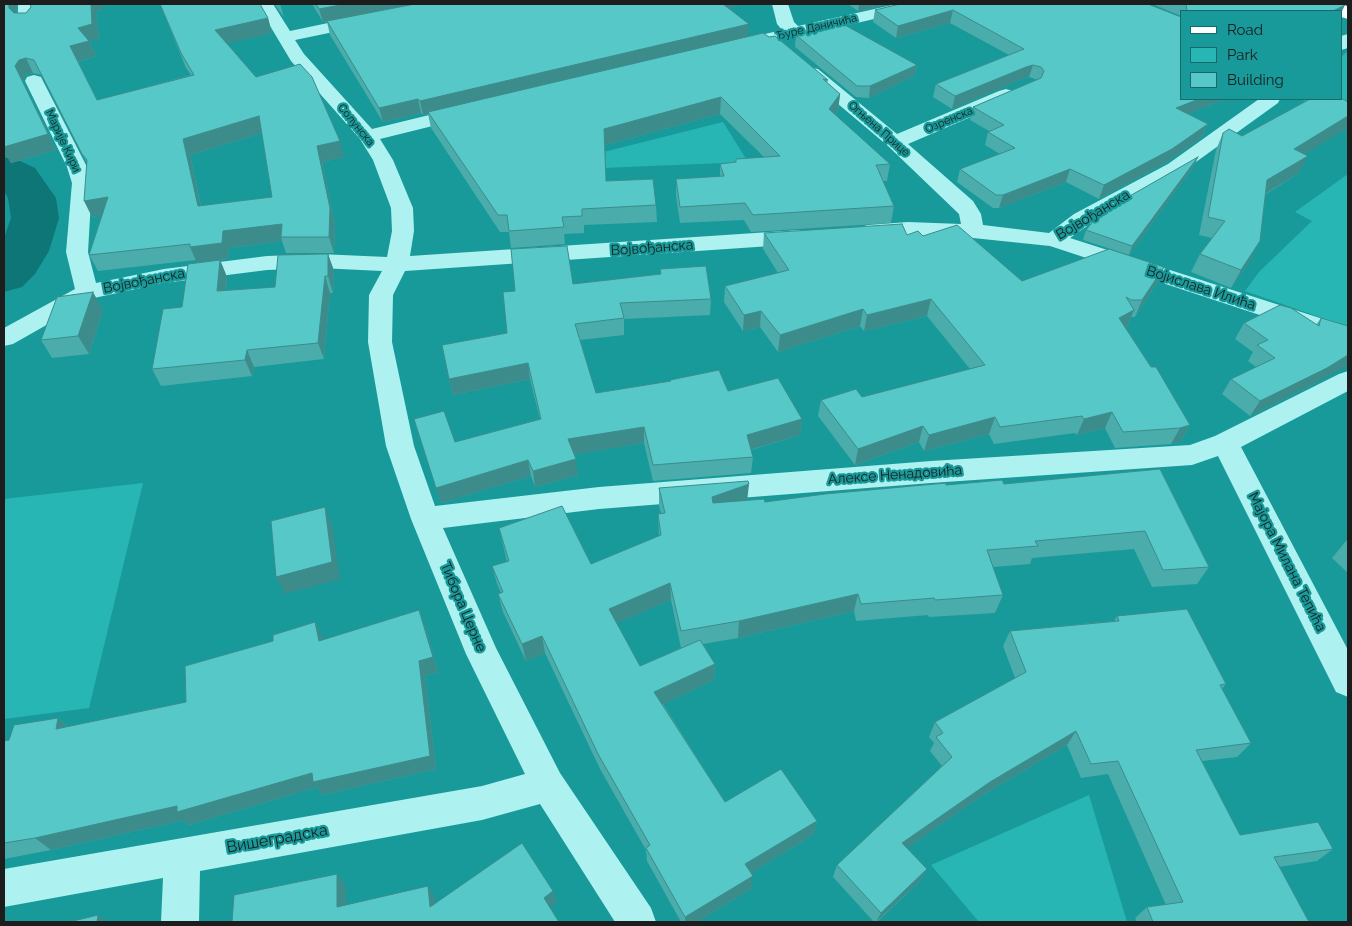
<!DOCTYPE html>
<meta charset="utf-8">
<style>
body{margin:0}
#map{position:relative;width:1352px;height:926px;overflow:hidden;background:#189a9a;font-family:Raleway,sans-serif}
canvas{display:block}
.frame{position:absolute;inset:0;border:5px solid #1d1d1d;pointer-events:none}
.legend{position:absolute;left:1180px;top:10px;width:162px;height:90px;box-sizing:border-box;background:#189a9a;border:1px solid #1a6868;margin:0;padding:6px 9px;list-style:none;font-size:15px;color:#1d1d1d}
.legend li{display:flex;align-items:center;gap:10px;height:25px}
.legend b{width:25px;border:1px solid #1a6868}
</style>
<div id="map">
<canvas width="1352" height="926"></canvas>
<div class="frame"></div>
<ul class="legend">
<li><b style="height:6px;background:#f8ffff"></b>Road</li>
<li><b style="height:14px;background:#27b6b4"></b>Park</li>
<li><b style="height:14px;background:#56c8c7"></b>Building</li>
</ul>
</div>
<script>
const context = document.querySelector('canvas').getContext('2d');
context.lineJoin = 'round';
function fillPath(path, color) { context.fillStyle = color; context.fill(path, 'evenodd'); }
const shape = rows => new Path2D(rows.map(r => 'M' + r).join(''));
function strokePath(path, color, width, dash) { context.strokeStyle = color; context.lineWidth = width; context.lineCap = dash ? 'butt' : 'round'; context.setLineDash(dash || []); context.stroke(path); }
function write(font, color, halo, rows, align = 'center') {
  context.font = font + ' Raleway,sans-serif'; context.lineWidth = 4.5; context.setLineDash([]); context.textBaseline = 'middle'; context.strokeStyle = halo; context.fillStyle = color; for (const [text, x, y, turn = 0] of rows) {
    context.save(); context.translate(x, y); context.rotate((+turn || 0) * Math.PI / 180); context.textAlign = isNaN(turn) ? turn : align; if (halo) context.strokeText(text, 0, 0); context.fillText(text, 0, 0); context.restore();
  }
}
const green = shape([
 [1348,51,1348,119,1300,99,1341,99,1341,57],
 [723,122,748,162,528,171],
 [1348,174,1348,327,1245,291,1259,272,1312,221,1295,212],
 [143,483,89,708,4,719,4,499],
 [1089,795,1127,922,979,922,931,865]
]);
const river = shape([
 [4,157,20,161,35,168,56,198,59,218,49,251,35,274,22,287,4,292,4,238,11,218,8,198,4,191,4,157]
]);
const minor = shape([
 [18,4,34,4,36,22,33,26,21,26,18,22,18,4],
 [257,4,273,4,290,31,366,15,372,16,374,20,372,24,295,40,304,54,372,129,466,106,473,108,476,112,473,116,380,139,393,160,413,208,414,231,410,256,800,230,808,232,811,237,808,242,800,244,405,271,393,295,392,342,414,446,435,506,599,487,931,461,1190,445,1215,436,1339,374,1348,371,1348,391,1241,447,1348,650,1348,697,1336,692,1218,456,1192,465,931,483,599,509,443,528,496,648,560,773,651,908,656,922,615,922,540,804,482,820,200,871,199,922,161,922,163,878,4,907,4,869,482,786,525,774,466,654,411,519,386,446,368,342,369,295,382,271,319,268,267,270,164,283,94,298,13,344,4,346,4,328,75,289,66,252,72,183,67,167,25,81,27,77,34,75,41,77,43,81,87,167,92,183,88,252,96,283,164,269,267,256,319,254,387,257,392,231,391,208,373,160,360,139,291,61,257,4],
 [772,4,788,4,794,22,798,26,897,4,925,4,923,8,917,9,741,50,735,49,732,45,735,41,782,30,777,24,772,4],
 [1348,34,1348,48,1341,50,1341,36,1348,34],
 [812,68,818,69,897,134,999,91,1006,89,1013,91,1015,95,1013,99,908,144,973,201,981,214,983,225,1049,233,1074,214,1168,164,1259,99,1280,99,1278,103,1182,172,1090,224,1070,238,1348,327,1348,344,1050,246,973,238,908,236,868,239,860,237,857,232,860,227,868,225,908,222,961,224,959,214,888,146,806,77,803,73,806,69,812,68]
]);
const major = shape([
 [1324,4,1343,4,1348,7,1348,19,1341,17,1341,11,1332,11,1324,4]
]);
const wall = shape([
 [4,4,17,4,17,13,26,13,31,7,30,4,102,4,102,10,96,11,99,39,89,41,96,56,78,62,97,100,191,75,186,68,160,4,268,18,272,33,227,43,256,77,344,157,322,162,335,225,334,253,286,253,282,241,229,248,228,259,197,263,196,260,98,271,89,255,102,215,92,217,87,163,42,75,33,73,26,75,23,82,56,150,11,163,4,151],
 [262,133,272,197,201,206,190,155],
 [274,4,280,4,284,17],
 [312,4,737,4,737,6,728,8,748,36,828,80,827,83,840,94,838,111,835,115,890,164,887,181,883,181,894,206,891,223,751,232,744,220,680,223,676,196,676,179,720,177,720,164,736,162,736,159,764,157,720,114,605,145,606,181,656,205,657,222,584,225,584,233,564,234,565,244,511,248,509,232,500,232,431,128,428,114,423,115,421,113,383,122,330,35,327,22,323,22],
 [848,4,890,4,858,11],
 [900,4,1345,4,1341,11,1181,11,1181,16,1152,4,1150,5,1181,99,1225,99,1188,114,1208,124,1202,137,1167,162,1099,199,1066,182,999,208,993,208,957,182,960,169,1000,154,985,145,988,132,989,131,970,120,973,107,1038,80,1029,77,1022,79,952,109,933,97,936,84,1009,55,950,23,896,38,873,22,875,10],
 [796,35,917,65,914,76,869,98,856,97,795,47],
 [1223,133,1242,136,1305,154,1299,173,1266,194,1251,259,1231,288,1191,272,1200,254,1212,238,1199,235,1216,150],
 [1198,157,1194,166,1129,255,1083,240,1086,230],
 [764,233,907,235,923,236,1022,281,1164,267,1157,283,1135,317,1131,317,1127,327,1125,328,1190,425,1181,441,1171,444,1115,448,1105,428,1077,435,1075,433,994,444,989,434,924,451,919,442,855,465,818,416,821,400,862,397,970,369,927,316,864,331,860,326,778,352,760,327,743,331,724,302,725,286,778,273,763,249],
 [328,254,334,271,333,293,330,293,324,359,254,367,252,376,161,386,152,369,182,307,220,260,227,277,226,291,275,287],
 [660,269,711,299,710,315,624,319,624,335,580,340,596,393,670,381,670,380,728,391,802,419,800,435,751,450,753,457,751,473,653,481,644,443,574,454,578,475,535,487,531,476,441,503,414,419,455,442,540,419,530,379,453,395,449,379,507,333,573,284,660,274],
 [103,310,89,354,52,358,41,340],
 [1321,318,1316,383,1250,416,1222,394,1231,379,1256,367,1248,361,1253,352,1235,339,1244,323,1316,325],
 [1160,469,1209,567,1197,584,1152,587,1134,549,1032,558,1030,564,993,567,1003,595,995,613,929,617,928,615,856,621,854,611,738,638,703,644,715,664,714,680,663,704,725,802,817,821,813,835,751,873,751,889,697,922,681,922,647,861,646,850,600,769,545,653,526,661,503,612,498,594,501,593,497,584,492,566,507,562,499,528,591,564,659,536,658,514,661,513,659,506,659,488,747,500,765,502,946,485,1004,484],
 [671,600,681,648,683,647,640,666,616,623],
 [1348,540,1348,573,1332,558,1346,541],
 [1117,616,1226,684,1222,689,1251,743,1237,757,1202,761,1240,835,1333,849,1317,861,1279,867,1309,922,1137,922,1135,918,1147,907,1166,905,1108,774,1081,778,1067,745,983,795,907,848,927,869,920,881,877,922,874,922,833,877,837,865,942,766,930,751,934,743,929,737,935,722,1015,678,1003,646,1010,631,1114,621],
 [315,622,323,640,425,625,438,672,425,676,436,769,322,795,317,787,189,825,184,820,51,850,4,859,4,741,9,740,58,718,67,727,186,702,273,641]
]);
const shadedWall = shape([
 [9,4,17,4,16,23,9,8],
 [91,4,102,4,102,10,96,11,99,39,89,41,96,56,77,62,70,46,78,28],
 [346,4,415,4,323,22,319,9],
 [715,4,737,4,737,6,715,11],
 [859,4,890,4,858,11],
 [1345,5,1341,13,1341,11,1333,11],
 [953,10,950,23,896,38,898,26],
 [268,18,272,33,221,45,215,30],
 [749,24,748,37,423,115,420,101],
 [26,58,33,73,26,75,23,82,56,150,11,163,4,151,4,147,15,66,19,60],
 [917,65,914,76,869,98,870,86],
 [1033,65,1029,77,1022,79,952,109,955,96,1026,67],
 [840,94,838,111,827,125,829,109],
 [721,97,720,114,605,145,607,198,604,129],
 [418,99,421,113,383,122,379,108],
 [1199,99,1225,99,1171,121,1176,108],
 [259,116,265,132,190,155,204,222,198,206,183,139],
 [1348,116,1348,128,1285,166,1294,149],
 [1208,124,1202,137,1167,162,1099,199,1104,185],
 [340,141,344,157,322,162,335,225,334,253,329,237,317,146],
 [1308,156,1299,173,1258,198,1267,180],
 [1198,157,1194,166,1129,255,1132,246],
 [1070,169,1066,182,999,208,1003,195],
 [108,197,116,213,92,217,84,201],
 [282,224,281,237,282,241,229,248,228,259,197,263,190,247,223,231],
 [1260,241,1251,259,1231,288,1241,270],
 [328,254,334,271,333,293,328,276],
 [220,260,227,277,224,308,217,291],
 [1164,267,1157,283,1135,317,1142,300],
 [325,276,330,293,324,359,318,343],
 [93,292,103,310,89,354,78,336],
 [931,299,927,316,864,331,867,315],
 [863,309,860,326,778,352,780,335],
 [1134,310,1127,327,1111,335,1119,318],
 [761,311,760,327,743,331,744,315],
 [247,350,254,367,252,376,245,360],
 [1348,355,1348,365,1316,383,1250,416,1260,401],
 [528,363,530,379,453,395,449,379],
 [1112,412,1105,428,1077,435,1084,419],
 [995,417,989,434,924,451,929,435],
 [802,419,800,435,746,451,747,435],
 [1190,425,1181,441,1171,444,1180,428],
 [923,426,919,442,855,465,858,449],
 [644,427,644,443,570,455,568,439],
 [576,459,578,475,535,487,533,471],
 [528,460,531,476,441,503,436,488],
 [749,484,747,502,711,515,712,497],
 [325,507,332,525,340,579,285,594,276,577],
 [670,583,671,600,610,626,609,609],
 [858,594,854,611,738,638,739,621],
 [419,610,425,625,438,672,425,676,436,769,322,795,317,787,189,825,184,820,51,850,35,838,419,661],
 [315,622,323,637,326,656,319,641],
 [542,636,545,653,526,661,522,644],
 [715,664,714,680,655,708,654,692],
 [58,718,73,733,56,729],
 [1076,731,1067,745,983,795,896,856,902,843,990,782],
 [817,821,813,835,743,878,745,864],
 [927,869,920,881,876,922,881,913],
 [337,874,346,886,346,919,337,907],
 [753,876,751,889,697,922,685,922,685,917],
 [428,886,435,898,437,918,430,907],
 [553,891,557,903,547,910,544,898],
 [98,915,107,922,97,922]
]);
const building = shape([
 [4,4,9,4,9,8,14,13,26,13,31,7,30,4,91,4,92,24,78,28,89,41,70,46,97,100,194,75,181,53,160,4,260,4,268,18,215,30,256,77,300,64,312,77,340,141,317,146,330,208,329,237,281,237,282,224,223,231,222,243,190,247,190,244,89,255,108,197,84,201,87,160,82,154,34,60,26,58,19,60,15,66,48,134,4,147,4,4],
 [259,116,272,197,198,206,183,139,259,116],
 [316,4,346,4,319,9,316,4],
 [415,4,723,4,749,24,420,101,418,99,379,108,327,21,415,4],
 [900,4,1148,4,1181,17,1181,99,1199,99,1176,108,1208,124,1172,149,1104,185,1070,169,1003,195,996,195,960,169,1015,148,988,132,1004,125,973,107,1041,78,1044,71,1041,67,1033,65,1026,67,955,96,936,84,1024,49,953,10,898,26,875,10,900,4],
 [1186,4,1345,4,1345,5,1333,11,1187,11,1186,4],
 [843,24,917,65,870,86,857,86,796,35,843,24],
 [763,33,769,37,775,36,828,80,823,79,840,94,829,109,890,164,876,165,894,206,753,215,745,203,680,207,676,179,724,176,720,164,736,162,736,159,780,156,721,97,604,129,606,181,653,179,656,205,582,209,582,216,562,217,564,227,509,231,507,215,498,215,428,112,763,33],
 [1341,98,1348,102,1348,116,1294,149,1308,156,1267,180,1260,241,1241,270,1200,254,1225,221,1208,217,1223,133,1229,129,1242,136,1310,99,1341,98],
 [1198,157,1132,246,1086,230,1100,213,1198,157],
 [902,224,907,235,918,231,923,236,957,225,1022,281,1109,249,1164,267,1142,300,1131,300,1126,297,1134,310,1119,318,1151,367,1156,367,1190,425,1180,428,1123,432,1112,412,1084,419,1082,416,1000,427,995,417,929,435,923,426,858,449,821,400,856,389,862,397,985,365,931,299,867,315,863,309,780,335,761,311,744,315,725,286,789,270,764,233,902,224],
 [567,246,573,284,661,274,660,269,706,266,711,299,620,303,624,318,575,324,596,393,671,381,670,380,719,370,728,391,778,378,802,419,747,435,753,457,653,465,644,427,568,439,576,459,533,471,528,460,436,488,414,419,444,411,455,442,541,419,528,363,449,379,442,345,507,333,503,292,515,291,511,249,567,246],
 [328,254,328,276,325,276,318,343,247,350,245,360,152,369,163,309,182,307,188,264,220,260,217,291,275,287,278,255,328,254],
 [93,292,78,336,41,340,57,297,93,292],
 [1280,305,1291,308,1319,326,1321,318,1348,326,1348,355,1327,368,1260,401,1231,379,1275,358,1257,345,1268,340,1244,323,1280,305],
 [1160,469,1209,567,1163,570,1145,531,1035,541,1038,546,987,550,1003,595,935,600,934,598,861,604,858,594,739,621,681,631,670,583,609,609,640,666,700,640,715,664,654,692,725,802,781,769,817,821,745,864,753,876,685,917,646,848,650,845,598,754,542,636,522,644,498,594,503,592,492,566,509,561,499,528,562,506,591,564,661,535,658,514,665,513,659,488,748,481,749,484,712,497,713,503,764,499,765,502,825,494,946,483,946,485,1002,480,1004,484,1160,469],
 [325,507,332,562,276,577,271,521,325,507],
 [1187,609,1226,684,1220,685,1251,743,1196,750,1240,835,1318,822,1333,849,1274,857,1309,922,1153,922,1147,907,1183,902,1118,761,1091,764,1076,731,990,782,902,843,927,869,881,913,837,865,952,757,936,737,943,733,935,722,1026,672,1010,631,1119,621,1117,616,1187,609],
 [419,610,433,657,419,661,430,756,313,782,312,773,177,812,177,806,35,838,4,843,4,741,9,740,14,725,58,718,56,729,186,702,185,666,273,641,273,635,315,622,319,641,419,610],
 [522,843,553,891,544,898,559,922,232,922,234,895,337,874,337,907,428,886,430,907,522,843],
 [98,915,97,922,69,922,98,915]
]);
const farStreetnames = [
 ["Ђуре Даничића",817,27,-13],
 ["Озренска",949,120,-23],
 ["Солунска",356,125,51],
 ["Огњена Прице",879,129,41],
 ["Марије Кири",63,141,65]
];
const streetNames = [
 ["Војвођанска",1093,215,-31],
 ["Војвођанска",652,248,-4],
 ["Војвођанска",144,281,-11],
 ["Војислава Илића",1201,288,18],
 ["Алексе Ненадовића",895,475,-4],
 ["Мајора Милана Тепића",1287,562,63],
 ["Тибора Церне",463,607,67]
];
const nearStreetnames = [
 ["Вишеградска",277,839,-10]
];
fillPath(green, '#27b6b4');
fillPath(river, '#0f7677');
fillPath(minor, '#adf2f1');
fillPath(major, '#f8ffff');
fillPath(wall, '#4aacab');
fillPath(shadedWall, '#3c8c8b');
fillPath(building, '#56c8c7');
strokePath(building, '#3c8c8b', 1);
write('11px', '#1d1d1d', '#189a9a', farStreetnames);
write('14px', '#1d1d1d', '#189a9a', streetNames);
write('16px', '#1d1d1d', '#189a9a', nearStreetnames);
</script>
